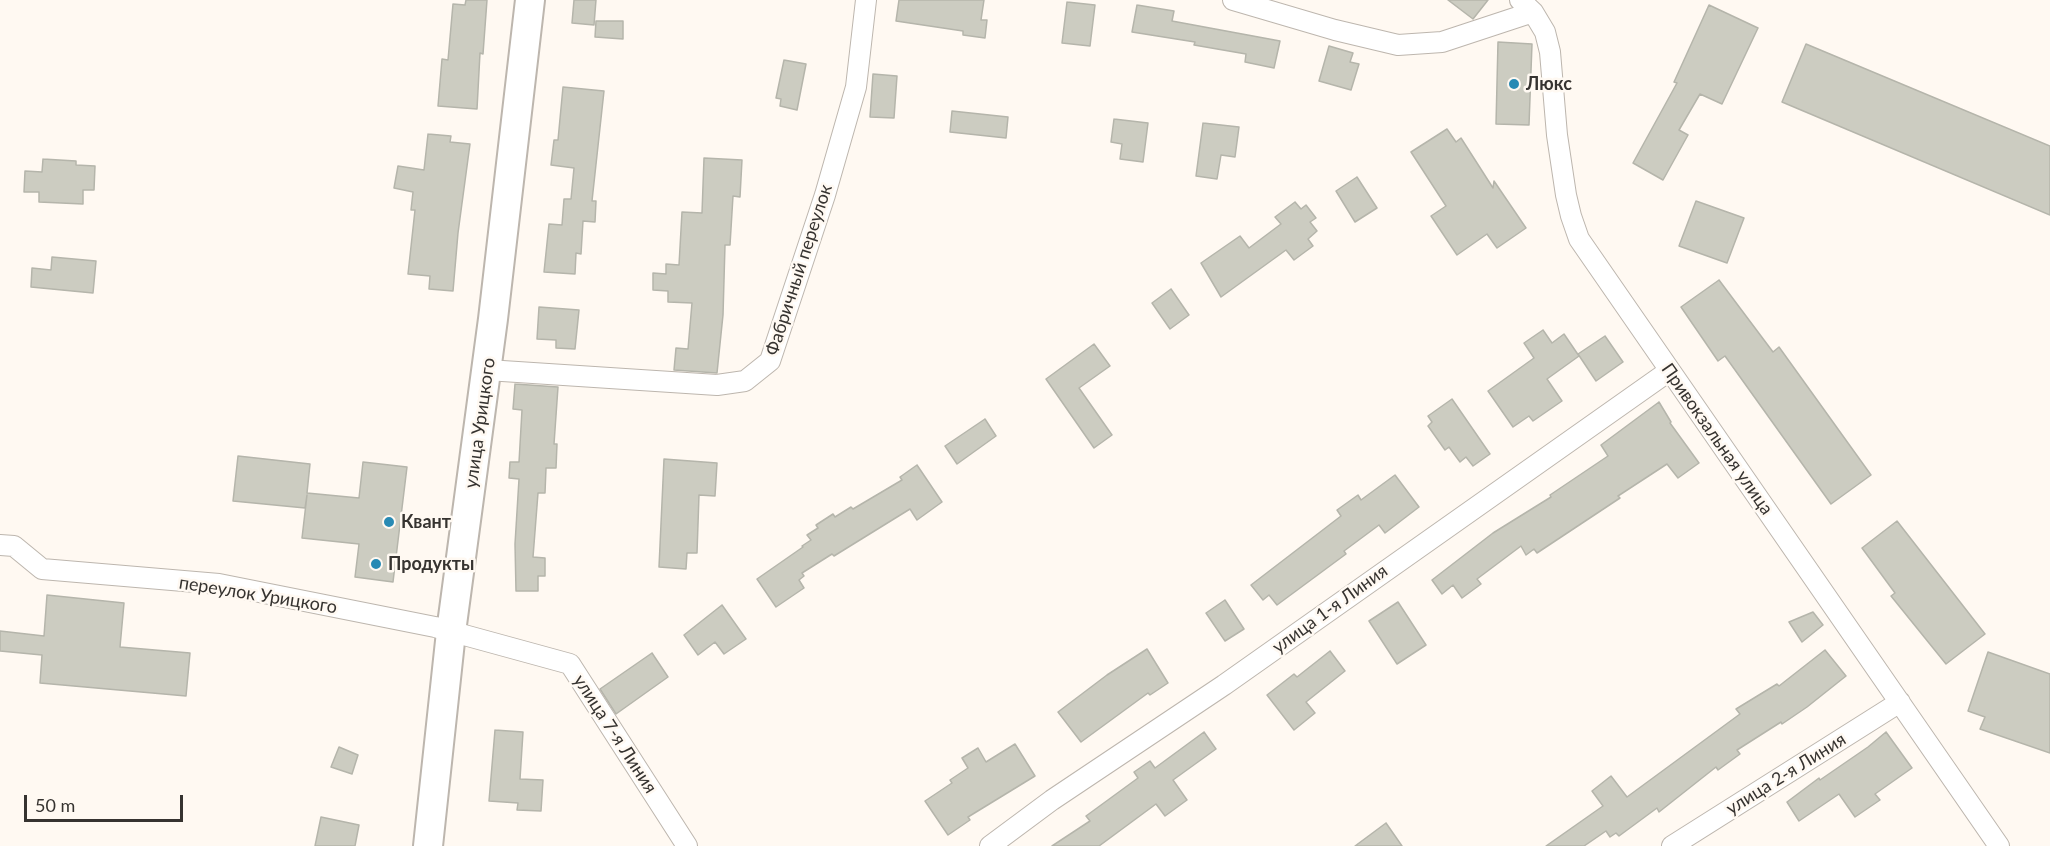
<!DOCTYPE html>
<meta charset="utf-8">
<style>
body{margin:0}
#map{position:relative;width:2050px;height:846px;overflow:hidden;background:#fff9f2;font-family:Lato,sans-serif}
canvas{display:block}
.scale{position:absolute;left:24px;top:795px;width:159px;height:27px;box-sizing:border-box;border:3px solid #363330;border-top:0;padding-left:8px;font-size:18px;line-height:21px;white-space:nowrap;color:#363330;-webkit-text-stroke:4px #fff9f2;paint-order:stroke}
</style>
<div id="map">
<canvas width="2050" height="846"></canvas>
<div class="scale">50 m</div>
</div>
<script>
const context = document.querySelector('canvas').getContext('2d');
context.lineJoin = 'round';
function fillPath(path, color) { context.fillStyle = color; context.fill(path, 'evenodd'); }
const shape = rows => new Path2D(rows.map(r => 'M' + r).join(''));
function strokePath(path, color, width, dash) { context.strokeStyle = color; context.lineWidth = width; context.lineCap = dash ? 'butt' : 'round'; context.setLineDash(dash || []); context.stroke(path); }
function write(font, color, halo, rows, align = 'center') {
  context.font = font + ' Lato,sans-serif'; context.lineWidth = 5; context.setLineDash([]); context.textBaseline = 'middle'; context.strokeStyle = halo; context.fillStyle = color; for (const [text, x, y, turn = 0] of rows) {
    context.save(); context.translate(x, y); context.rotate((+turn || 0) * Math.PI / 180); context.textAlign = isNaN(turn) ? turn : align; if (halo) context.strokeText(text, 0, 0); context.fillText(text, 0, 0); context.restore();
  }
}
const building = shape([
 [466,0,487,0,483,54,480,53,477,109,438,106,442,59,448,60,453,4,465,5,466,0],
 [574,0,596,0,594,25,572,23,574,0],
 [899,0,984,0,981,20,987,20,985,38,963,35,963,31,896,21,899,0],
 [1448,0,1488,0,1473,19,1448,0],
 [1067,2,1095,5,1090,46,1062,43,1067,2],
 [1137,5,1174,11,1172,21,1280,41,1274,68,1245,62,1246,54,1194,45,1195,42,1132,32,1137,5],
 [1709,5,1758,28,1722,104,1700,94,1679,130,1688,135,1663,180,1633,163,1677,83,1674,82,1709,5],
 [596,21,623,21,623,39,595,37,596,21],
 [1498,42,1532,44,1529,125,1496,124,1498,42],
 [1806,44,2050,146,2050,215,1782,102,1806,44],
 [1329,46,1353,53,1350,62,1359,64,1351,90,1319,81,1329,46],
 [784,60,806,64,797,110,780,106,781,99,776,98,784,60],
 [873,74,897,76,894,118,870,117,873,74],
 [563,87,604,91,592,201,596,201,595,222,583,221,581,254,576,253,575,274,544,272,549,224,562,225,564,199,571,199,574,168,551,165,554,140,558,140,563,87],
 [952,111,1008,117,1006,138,950,132,952,111],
 [1114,119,1148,123,1143,162,1120,159,1122,144,1111,142,1114,119],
 [1203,123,1239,127,1235,157,1221,155,1217,179,1196,176,1203,123],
 [1447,129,1456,142,1461,138,1493,188,1494,181,1526,228,1497,248,1487,234,1457,255,1431,216,1446,206,1411,152,1447,129],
 [428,134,451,136,450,142,470,144,458,233,453,291,429,289,430,276,408,274,415,210,411,210,413,192,394,188,398,166,424,170,428,134],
 [704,158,742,160,740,197,733,196,730,245,725,245,723,315,717,373,674,370,676,348,688,349,692,303,668,302,668,291,653,290,653,273,666,274,666,264,679,265,682,212,702,213,704,158],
 [43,159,76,161,76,165,95,166,94,190,83,190,83,204,39,202,39,192,24,192,25,171,42,172,43,159],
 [1357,177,1377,208,1355,222,1336,191,1357,177],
 [1696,201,1744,218,1727,263,1679,246,1696,201],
 [1295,202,1301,209,1306,205,1316,218,1310,222,1317,231,1308,239,1313,246,1294,260,1286,250,1221,297,1201,263,1240,236,1249,248,1281,224,1275,217,1295,202],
 [52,257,96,261,93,293,31,287,32,268,51,270,52,257],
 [1719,280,1773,352,1779,347,1871,475,1831,504,1725,356,1718,361,1681,307,1719,280],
 [1171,289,1189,315,1170,329,1152,303,1171,289],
 [539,307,579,310,575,349,556,348,556,340,537,339,539,307],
 [1543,330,1552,343,1564,334,1579,356,1547,379,1562,401,1533,421,1529,416,1513,427,1488,391,1534,358,1524,343,1543,330],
 [1605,336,1623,362,1596,381,1578,354,1605,336],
 [1094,344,1110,366,1079,388,1112,435,1094,448,1046,379,1094,344],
 [515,384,558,387,554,444,557,444,556,468,546,468,545,493,538,493,533,557,545,558,545,576,538,576,538,591,516,591,515,544,519,479,509,478,510,462,519,462,522,410,513,409,515,384],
 [1452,399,1490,454,1473,466,1466,457,1460,462,1449,447,1445,450,1428,426,1432,422,1428,416,1452,399],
 [1659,402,1671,422,1670,423,1699,463,1678,478,1667,464,1618,496,1620,498,1537,553,1534,549,1526,555,1521,546,1477,579,1481,584,1462,598,1453,585,1442,594,1432,580,1493,533,1551,497,1550,495,1608,456,1601,445,1659,402],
 [985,419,996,436,957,464,945,446,985,419],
 [238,456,310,464,307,493,359,498,363,462,407,467,393,582,355,577,359,544,302,538,307,495,305,508,233,501,238,456],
 [664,459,717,463,715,496,699,495,697,553,687,553,686,569,659,567,664,459],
 [917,465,942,502,917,520,910,509,834,556,832,554,802,573,804,576,799,580,804,588,776,607,757,579,803,547,802,546,811,540,807,535,818,528,816,525,833,514,835,517,851,507,853,509,902,480,900,477,917,465],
 [1395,475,1419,507,1385,533,1379,525,1344,551,1346,554,1277,605,1269,595,1263,600,1251,585,1341,516,1337,510,1358,495,1361,500,1395,475],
 [1897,521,1985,634,1946,664,1891,596,1895,593,1862,548,1897,521],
 [47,595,124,603,120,647,190,653,186,696,40,683,42,655,0,651,0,631,44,636,47,595],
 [1225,600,1244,629,1225,641,1206,613,1225,600],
 [1398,602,1426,645,1397,664,1369,621,1398,602],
 [722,605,746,639,724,654,715,642,698,655,684,635,722,605],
 [1813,612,1823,625,1802,642,1789,622,1813,612],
 [1147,649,1168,683,1150,695,1148,693,1081,742,1058,712,1107,675,1147,649],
 [1825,650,1846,676,1807,707,1782,724,1781,722,1737,750,1740,754,1718,770,1716,767,1659,812,1657,808,1619,836,1616,833,1610,837,1606,831,1584,846,1546,846,1603,806,1592,791,1611,776,1627,797,1740,714,1736,709,1777,684,1779,686,1825,650],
 [1330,651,1345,671,1306,702,1315,713,1294,730,1267,695,1294,674,1297,677,1330,651],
 [1988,652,2050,674,2050,753,1980,729,1985,717,1968,711,1988,652],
 [652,653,668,677,616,714,600,689,652,653],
 [495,730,523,732,520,779,543,780,541,811,517,810,518,803,489,801,495,730],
 [1204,732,1216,749,1173,780,1187,800,1165,816,1156,804,1099,846,1052,846,1090,821,1086,816,1138,778,1134,772,1150,761,1155,768,1204,732],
 [1886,732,1912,768,1875,794,1880,800,1855,817,1839,794,1799,821,1787,802,1819,778,1820,780,1868,747,1886,732],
 [1015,744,1035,776,968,817,970,820,948,835,925,801,952,783,950,780,968,768,962,758,978,748,986,762,1015,744],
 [339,747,358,755,352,774,331,767,339,747],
 [321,817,359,825,355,846,315,846,321,817],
 [1386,823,1402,846,1355,846,1386,823]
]);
const minor = shape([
 [1233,0,1335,30,1398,45,1442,42,1533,12],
 [1520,0,1533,12,1545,32,1550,52,1557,135,1566,195,1571,216,1579,239,1999,846],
 [487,370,717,385,745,381,770,361,825,195,856,87,866,0],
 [0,545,14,546,42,569,219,584,435,627,570,664,687,846],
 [990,846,1052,800,1224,685,1669,371],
 [1672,846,1900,702]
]);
const secondary = shape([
 [428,846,451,632,493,319,530,0]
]);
const markers = [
 [1514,84,6,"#288ab4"],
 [389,522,6,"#288ab4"],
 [376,564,6,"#288ab4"]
];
const poiNames = [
 ["Люкс",1526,84],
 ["Квант",401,522],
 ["Продукты",388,564]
];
const streetNames = [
 ["Фабричный переулок",799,270,-72],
 ["улица Урицкого",480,423,-82],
 ["Привокзальная улица",1717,439,55],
 ["переулок Урицкого",258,595,9],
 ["улица 1-я Линия",1330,609,-36],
 ["улица 7-я Линия",615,734,57],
 ["улица 2-я Линия",1786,774,-32]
];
fillPath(building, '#ccccc1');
strokePath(building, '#b5b5ab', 1.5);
strokePath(minor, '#bdb6ae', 22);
strokePath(secondary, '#bdb6ae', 32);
strokePath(minor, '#fff', 20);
strokePath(secondary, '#fff', 28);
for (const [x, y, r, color] of markers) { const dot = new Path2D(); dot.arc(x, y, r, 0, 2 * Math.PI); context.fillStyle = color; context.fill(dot); strokePath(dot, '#fff9f2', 2); }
write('bold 18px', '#363330', '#fff9f2', poiNames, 'left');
write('18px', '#363330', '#fff9f2', streetNames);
</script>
